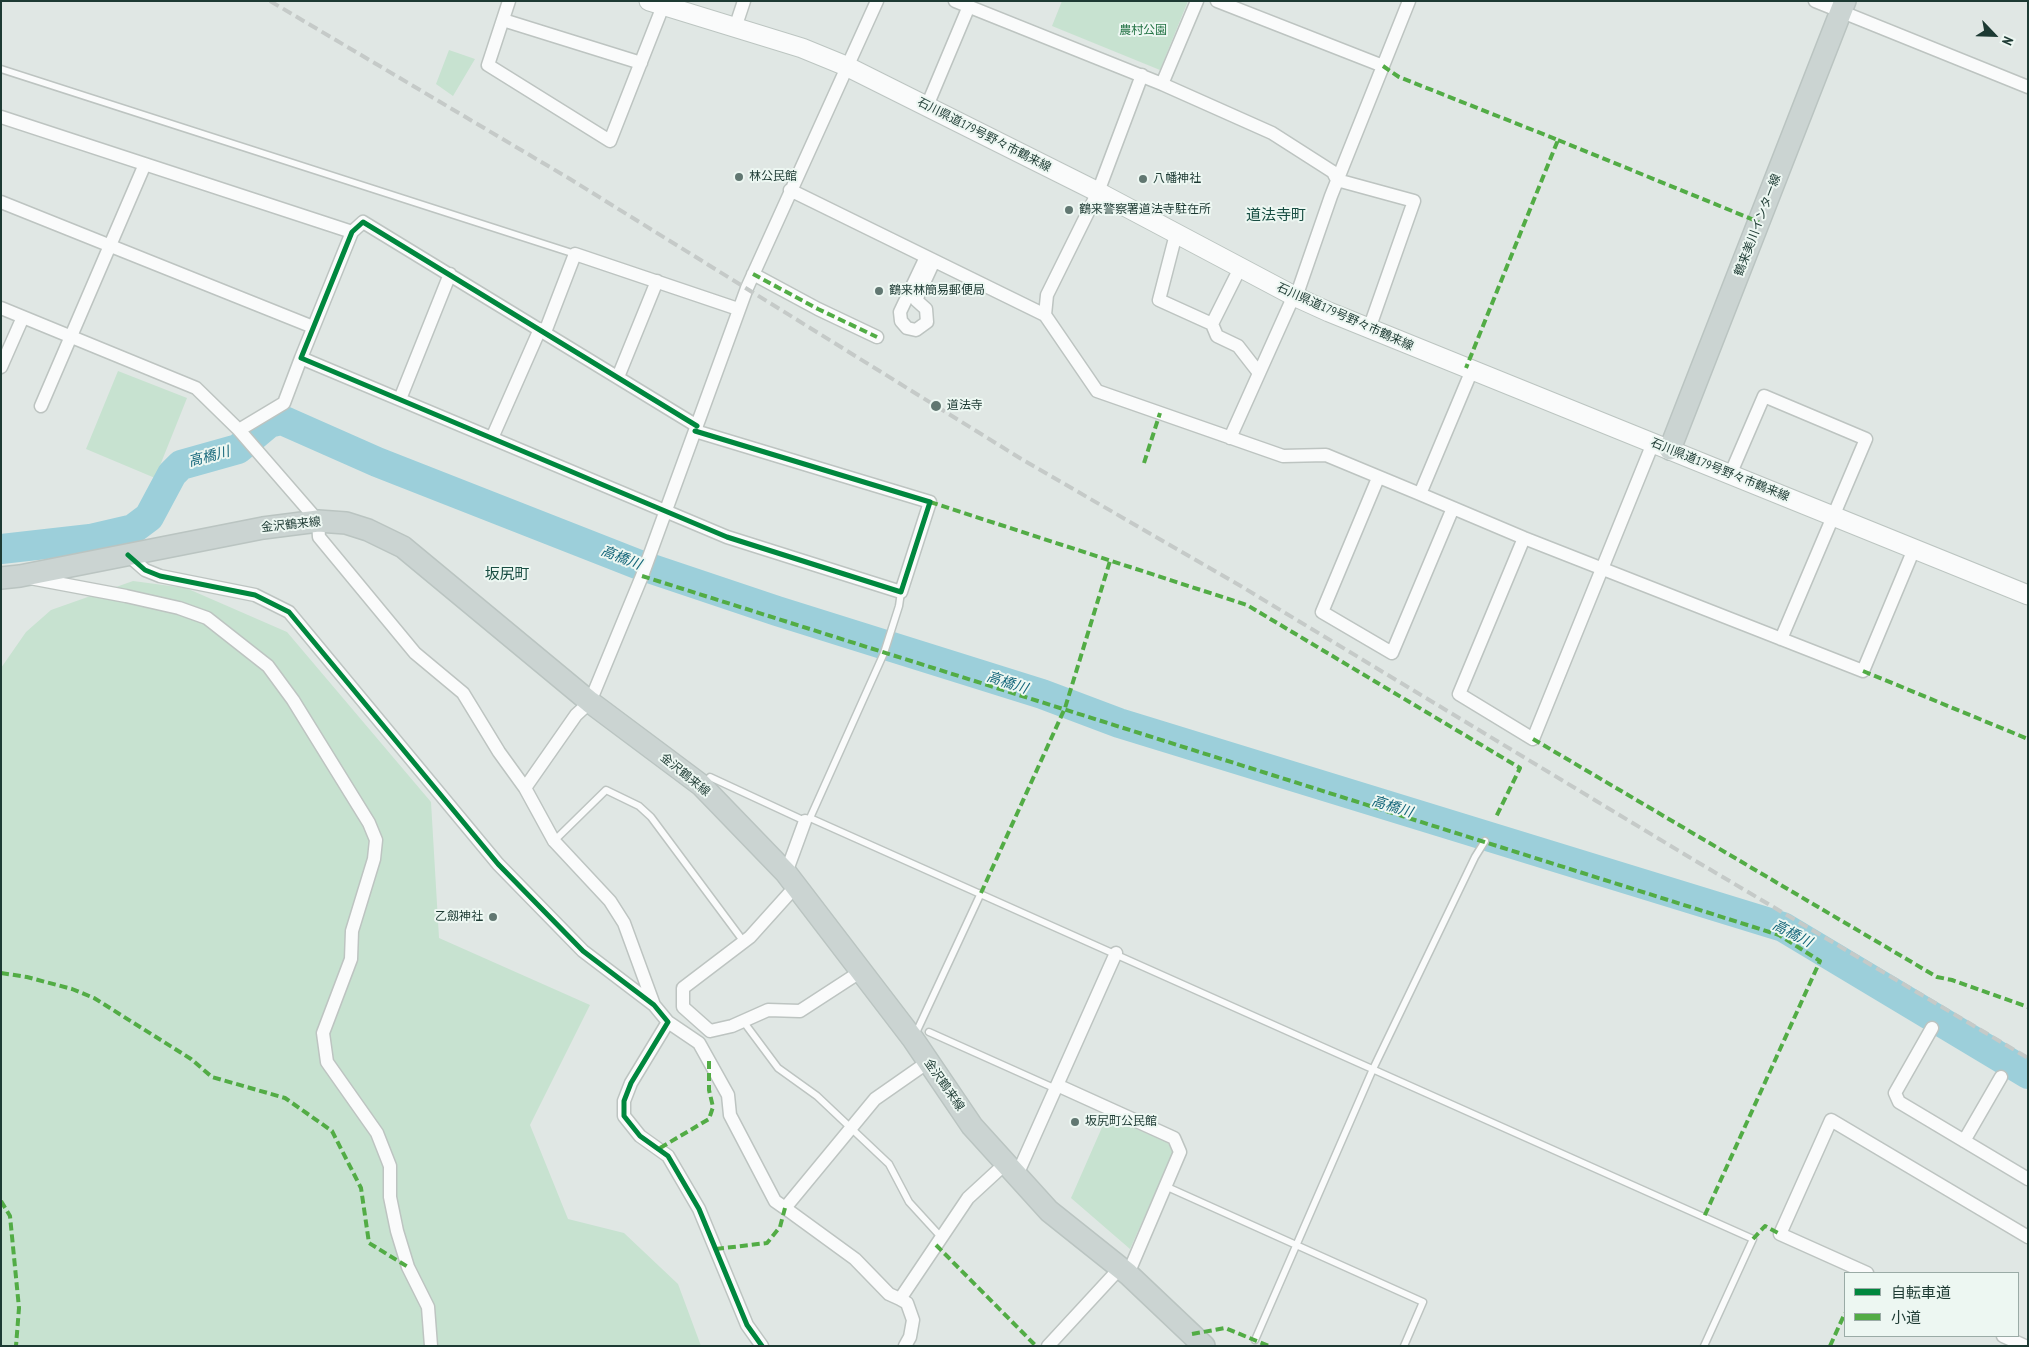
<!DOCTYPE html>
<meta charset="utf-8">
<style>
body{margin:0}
#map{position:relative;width:2029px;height:1347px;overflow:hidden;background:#e0e7e4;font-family:"PT Sans Narrow","Noto Sans JP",sans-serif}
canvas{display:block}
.frame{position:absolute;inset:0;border:2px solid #1d3a33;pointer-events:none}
.legend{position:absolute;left:1844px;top:1272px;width:175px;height:65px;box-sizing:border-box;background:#edf7f2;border:1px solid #9aaba6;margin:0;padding:6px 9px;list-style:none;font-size:15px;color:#1d3a33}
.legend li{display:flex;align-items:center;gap:10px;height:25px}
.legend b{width:25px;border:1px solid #9aaba6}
.north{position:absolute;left:1969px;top:10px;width:50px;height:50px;-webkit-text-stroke:4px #edf7f2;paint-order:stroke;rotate:114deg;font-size:14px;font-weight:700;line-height:20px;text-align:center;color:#1d3a33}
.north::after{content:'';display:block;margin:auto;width:18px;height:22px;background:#1d3a33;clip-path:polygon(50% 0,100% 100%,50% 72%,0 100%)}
</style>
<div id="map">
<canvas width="2029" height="1347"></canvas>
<div class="frame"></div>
<ul class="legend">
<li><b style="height:6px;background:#00873e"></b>自転車道</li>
<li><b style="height:6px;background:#52ac45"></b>小道</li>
</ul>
<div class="north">N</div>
</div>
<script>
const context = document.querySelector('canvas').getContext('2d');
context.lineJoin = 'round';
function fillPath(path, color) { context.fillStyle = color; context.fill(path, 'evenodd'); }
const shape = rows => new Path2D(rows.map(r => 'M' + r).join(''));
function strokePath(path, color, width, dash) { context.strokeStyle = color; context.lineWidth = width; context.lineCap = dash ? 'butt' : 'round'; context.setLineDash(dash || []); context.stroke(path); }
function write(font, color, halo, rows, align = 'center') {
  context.font = font + ' "PT Sans Narrow","Noto Sans JP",sans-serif'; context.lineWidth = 4; context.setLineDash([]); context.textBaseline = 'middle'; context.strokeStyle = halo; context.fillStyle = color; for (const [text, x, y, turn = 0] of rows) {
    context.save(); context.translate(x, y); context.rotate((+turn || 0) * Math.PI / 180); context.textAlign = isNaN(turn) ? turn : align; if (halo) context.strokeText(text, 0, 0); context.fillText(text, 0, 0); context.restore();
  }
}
const green = shape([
 [1062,1,1188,1,1160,70,1052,26],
 [449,50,475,59,453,96,436,84],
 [118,371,187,398,155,478,86,449],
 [133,581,186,588,287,632,431,802,439,938,590,1005,530,1125,568,1219,624,1233,678,1284,701,1346,1,1346,1,668,26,632,51,610],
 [1107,1116,1168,1143,1173,1153,1130,1249,1071,1198]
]);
const river = shape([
 [1,549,90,539,133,529,149,517,172,474,181,465,238,449,269,423,282,420,377,462,637,564,777,611,1042,694,1119,723,1783,927,2028,1074]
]);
const service = shape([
 [1,69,575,254],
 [704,783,710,777,805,821,810,818,1753,1239,1704,1346],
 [810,818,884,653,899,606,901,592],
 [554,841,606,790,639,806,651,817,744,942],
 [743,1021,778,1068,817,1096,889,1164,909,1202,941,1237],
 [929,1032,1054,1088],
 [915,1035,981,893],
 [1165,1186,1423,1302,1404,1346],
 [1255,1340,1373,1069,1475,857,1485,841]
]);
const minor = shape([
 [509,1,488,65,610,141,663,6],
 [955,1,1162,84],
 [1197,1,1162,84,1272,133,1333,172,1337,180,1414,201,1369,329],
 [1217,1,1383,66],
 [1815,1,2028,87],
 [503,20,641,63],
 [735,28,744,1],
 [1142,75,1098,192,1047,295,1045,315,1097,391,1283,456,1326,455,1420,494,1472,370],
 [927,106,969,6],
 [1,117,352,232],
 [790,190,1045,315],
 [1,202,313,327],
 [1176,234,1159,300,1212,324,1217,336,1238,346,1259,373],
 [926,257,900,312,901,321,907,328,916,330,927,322,926,309,916,300,934,261],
 [753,274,818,309,877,337],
 [1,308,196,388,239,430,318,521,319,537,415,653,463,693,499,752,525,788,554,841,610,901,624,923,654,1005],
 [1212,324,1240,268],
 [545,332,575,254,738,309],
 [1,367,23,317],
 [618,377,657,281],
 [400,399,450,274],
 [41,406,145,164],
 [239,430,284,403,301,358],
 [695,431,930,502,901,592,727,537,301,358,352,232,363,222,697,426],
 [492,438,540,329],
 [1230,438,1291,302,1296,297,1331,196,1409,1],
 [1730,475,1764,396,1866,439,1781,639],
 [1378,478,1322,612,1392,653,1453,508],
 [1420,494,1524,538,1863,671,1914,549],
 [1524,538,1459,694,1533,739,1653,443],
 [128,555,145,570,160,576,255,595,289,612,498,864,583,951,654,1005,668,1022,631,1083,624,1101,624,1116,640,1136,668,1156,699,1209,747,1325,762,1346],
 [30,578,126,596,179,608,207,618,268,666,293,700,369,823,376,840,374,859,352,931,351,959,323,1033,327,1062,377,1133,390,1166,390,1197,397,1231,408,1267,428,1307,431,1346],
 [525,788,576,715,590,702,642,576,747,288,877,1],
 [786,873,805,821],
 [795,887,750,937,683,988,683,1007,710,1031,732,1026,768,1010,800,1011,860,972],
 [668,1022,699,1043,728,1095,730,1115,775,1201,785,1208],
 [1932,1028,1895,1093,1899,1102,2028,1179],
 [1057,1085,1174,1138,1180,1152,1128,1274],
 [1964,1141,2001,1077],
 [1017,1175,1116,953],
 [1867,1273,1780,1234,1831,1120,2028,1237],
 [900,1299,889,1294,855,1259,785,1208,875,1099,928,1062],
 [2003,1336,2025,1346],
 [905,1346,910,1337,913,1320,907,1303,900,1299,968,1198,1006,1163],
 [1048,1346,1120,1268]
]);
const secondary = shape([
 [649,1,802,48,846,66,1098,192,1296,297,1329,312,2028,595]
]);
const primary = shape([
 [1670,449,1845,1],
 [1,578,20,576,263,528,318,521,346,523,368,530,403,547,590,702,701,785,786,873,913,1039,972,1126,1049,1211,1128,1274,1204,1346]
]);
const rail = shape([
 [270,1,570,179,1023,460,1239,585,1689,857,2028,1058]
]);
const quiet = shape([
 [1383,66,1399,77,1558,140,1466,368],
 [1558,140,1759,222],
 [753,274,818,309,877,337],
 [1144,463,1160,413],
 [930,502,1247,605,1520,768,1496,817],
 [642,576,1779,935,1820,961,1704,1217],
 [1863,671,2028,739],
 [1533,739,1937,977,1952,980,2028,1007],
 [981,893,1065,708,1110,561],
 [1,973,27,977,72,989,94,998,191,1059,212,1077,285,1098,332,1131,361,1188,369,1243,408,1267],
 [660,1148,709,1119,713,1107,709,1090,709,1061],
 [1,1201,10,1216,19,1308,16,1346],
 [1753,1239,1765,1226,1780,1234],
 [936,1245,1036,1346],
 [716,1249,767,1243,780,1227,785,1208],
 [1192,1334,1225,1328,1269,1346],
 [1830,1346,1845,1313]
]);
const cycleway = shape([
 [695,431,930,502,901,592,727,537,301,358,352,232,363,222,697,426],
 [128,555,145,570,160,576,255,595,289,612,498,864,583,951,654,1005,668,1022,631,1083,624,1101,624,1116,640,1136,668,1156,699,1209,747,1325,762,1346]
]);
const markers = [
 [739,177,5,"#617771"],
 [1143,179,5,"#617771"],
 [1069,210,5,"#617771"],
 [879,291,5,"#617771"],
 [936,406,6,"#617771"],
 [493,917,5,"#617771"],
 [1075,1122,5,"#617771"]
];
const parkNames = [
 ["農村公園",1143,31]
];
const streetNames = [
 ["石川県道179号野々市鶴来線",984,135,27],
 ["鶴来美川インター線",1758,225,-69],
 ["石川県道179号野々市鶴来線",1345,317,24],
 ["石川県道179号野々市鶴来線",1720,470,22],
 ["金沢鶴来線",291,525,-6],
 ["金沢鶴来線",685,775,39],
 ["金沢鶴来線",944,1085,55]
];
const poiNames = [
 ["林公民館",749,177],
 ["八幡神社",1153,179],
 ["鶴来警察署道法寺駐在所",1079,210],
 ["鶴来林簡易郵便局",889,291],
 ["道法寺",947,406],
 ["乙劔神社",483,917,"right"],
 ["坂尻町公民館",1085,1122]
];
const waterNames = [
 ["高橋川",209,457,-15],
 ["高橋川",621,558,21],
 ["高橋川",1007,683,18],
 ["高橋川",1392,807,17],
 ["高橋川",1792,934,27]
];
const quarterNames = [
 ["道法寺町",1276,216],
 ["坂尻町",507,575]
];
fillPath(green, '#c7e2d0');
strokePath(river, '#9ccfda', 30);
strokePath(service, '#bdc4c1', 9);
strokePath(minor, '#bdc4c1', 15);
strokePath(secondary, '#bcc5c1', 21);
strokePath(primary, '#bac4c1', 24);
strokePath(service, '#fafbfb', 6);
strokePath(minor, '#fafbfb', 12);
strokePath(secondary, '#fafbfb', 19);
strokePath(primary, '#cbd4d2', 21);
strokePath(rail, '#c5cac8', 4, [10, 5]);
strokePath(quiet, '#52ac45', 4, [8, 4]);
strokePath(cycleway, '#00873e', 5);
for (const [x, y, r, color] of markers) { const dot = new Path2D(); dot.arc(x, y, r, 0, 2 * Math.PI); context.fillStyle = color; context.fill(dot); strokePath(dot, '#edf7f2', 2); }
write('12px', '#257446', '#edf7f2', parkNames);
write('12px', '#1d3a33', '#edf7f2', streetNames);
write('12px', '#1d3a33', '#edf7f2', poiNames, 'left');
write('italic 14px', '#14667a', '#edf7f2', waterNames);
write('15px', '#184d42', '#edf7f2', quarterNames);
</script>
